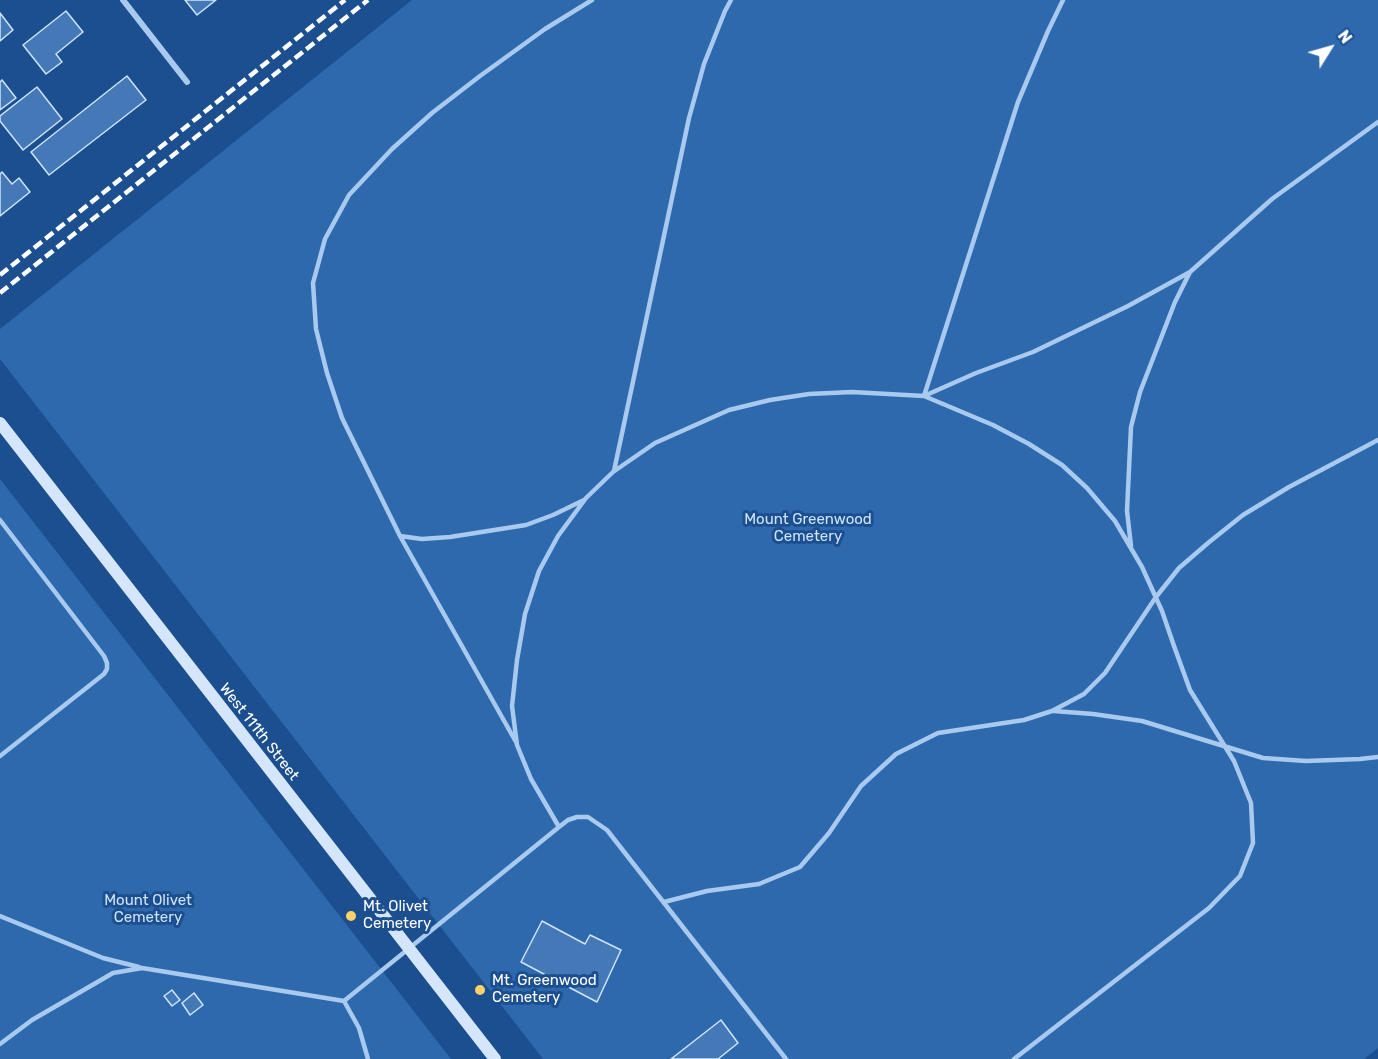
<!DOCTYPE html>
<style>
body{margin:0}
#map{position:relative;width:1378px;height:1059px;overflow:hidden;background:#1b4f8f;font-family:Rubik,sans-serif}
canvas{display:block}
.north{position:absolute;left:1300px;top:18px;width:60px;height:60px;-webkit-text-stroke:4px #1b4f8f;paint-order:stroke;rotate:53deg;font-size:16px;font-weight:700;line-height:24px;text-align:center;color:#fff}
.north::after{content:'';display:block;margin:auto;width:21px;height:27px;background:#fff;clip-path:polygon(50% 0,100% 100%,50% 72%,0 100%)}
</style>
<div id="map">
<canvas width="1378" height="1059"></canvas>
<div class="north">N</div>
</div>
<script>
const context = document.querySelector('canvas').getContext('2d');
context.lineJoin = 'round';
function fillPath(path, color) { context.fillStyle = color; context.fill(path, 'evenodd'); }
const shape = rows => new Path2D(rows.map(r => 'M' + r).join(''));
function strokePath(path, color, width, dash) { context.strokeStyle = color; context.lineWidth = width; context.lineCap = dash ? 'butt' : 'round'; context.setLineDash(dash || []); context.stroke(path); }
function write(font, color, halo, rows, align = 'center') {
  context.font = font + ' Rubik,sans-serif'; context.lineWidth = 6; context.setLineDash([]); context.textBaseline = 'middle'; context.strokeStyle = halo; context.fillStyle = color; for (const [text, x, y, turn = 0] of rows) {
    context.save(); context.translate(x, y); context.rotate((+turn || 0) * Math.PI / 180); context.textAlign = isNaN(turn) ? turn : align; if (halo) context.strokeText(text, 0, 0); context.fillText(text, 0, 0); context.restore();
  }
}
const green = shape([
 [412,0,1378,0,1378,1048,1364,1059,543,1059,0,359,0,329],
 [0,479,451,1059,0,1059]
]);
const building = shape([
 [185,0,216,0,197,15,185,0],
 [66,11,83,32,56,54,62,62,46,74,23,45,66,11],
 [0,13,13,30,0,41,0,13],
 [127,76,146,100,49,175,31,152,127,76],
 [2,80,16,98,0,110,0,82,2,80],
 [37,87,62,119,23,150,0,121,0,116,37,87],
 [2,172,12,184,19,178,30,192,0,216,0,174,2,172],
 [542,921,585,944,590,935,621,950,597,1002,521,962,542,921],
 [172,990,180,1000,172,1006,164,996,172,990],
 [194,993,203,1005,190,1015,182,1003,194,993],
 [721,1020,738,1043,718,1059,671,1059,721,1020]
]);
const lane = shape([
 [924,396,976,373,1033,352,1128,306,1190,272,1272,199,1378,122],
 [924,396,1018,102,1048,31,1063,0],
 [614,471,689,118,704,64,725,11,731,0],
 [0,520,104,656,107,663,107,669,104,674,0,756],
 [400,536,422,539,450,537,526,525,553,515,584,500],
 [1131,546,1127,511,1131,427,1140,392,1175,302,1190,272],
 [1054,711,1093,714,1142,721,1263,758,1306,761,1360,759,1378,757],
 [516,742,400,536,342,418,327,373,316,329,313,283,325,239,349,195,392,149,432,113,480,76,545,29,592,0],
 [559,827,531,779,517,745,512,706,517,660,525,614,539,571,558,536,586,498,613,472,655,443,729,410,770,400,809,394,852,392,924,396,993,425,1029,444,1062,465,1087,488,1115,521,1142,567,1162,611,1174,646,1190,690,1234,761,1251,803,1253,843,1240,876,1209,908,1014,1059],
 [664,902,707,891,759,884,800,867,829,833,861,786,896,754,938,733,1024,720,1052,711,1084,694,1105,673,1156,597,1179,568,1208,543,1243,515,1289,487,1378,440],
 [0,916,103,958,139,967],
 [344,1001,359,1028,368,1059],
 [0,1044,32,1020,113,973,142,968,344,1001,559,827,568,820,577,817,588,817,607,830,786,1059]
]);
const street = shape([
 [123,0,187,82]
]);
const secondary = shape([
 [0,423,495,1059]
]);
const rail = shape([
 [0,275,345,0],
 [0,293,368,0]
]);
const markers = [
 [351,916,6,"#ffd166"],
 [480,990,6,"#ffd166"]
];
const parkNames = [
 ["Mount Greenwood",808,520],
 ["Cemetery",808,537],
 ["Mount Olivet",148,901],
 ["Cemetery",148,918]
];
const streetNames = [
 ["West 111th Street",259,732,52]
];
const poiNames = [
 ["Mt. Olivet",363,907],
 ["Cemetery",363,924],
 ["Mt. Greenwood",492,981],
 ["Cemetery",492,998]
];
fillPath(green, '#2e69ad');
fillPath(building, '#4478b7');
strokePath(building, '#cfe3fa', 1.5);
strokePath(lane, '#a9c9ee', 4.5);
strokePath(street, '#a9c9ee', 6);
strokePath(secondary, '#d6e6fa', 12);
strokePath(rail, '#fff', 4.5, [10, 4.5]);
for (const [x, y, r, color] of markers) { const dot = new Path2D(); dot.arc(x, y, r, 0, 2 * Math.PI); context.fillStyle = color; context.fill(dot); strokePath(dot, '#1b4f8f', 2); }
write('15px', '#cfe3fa', '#1b4f8f', parkNames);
write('15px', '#fff', '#1b4f8f', streetNames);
write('15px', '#fff', '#1b4f8f', poiNames, 'left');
</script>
